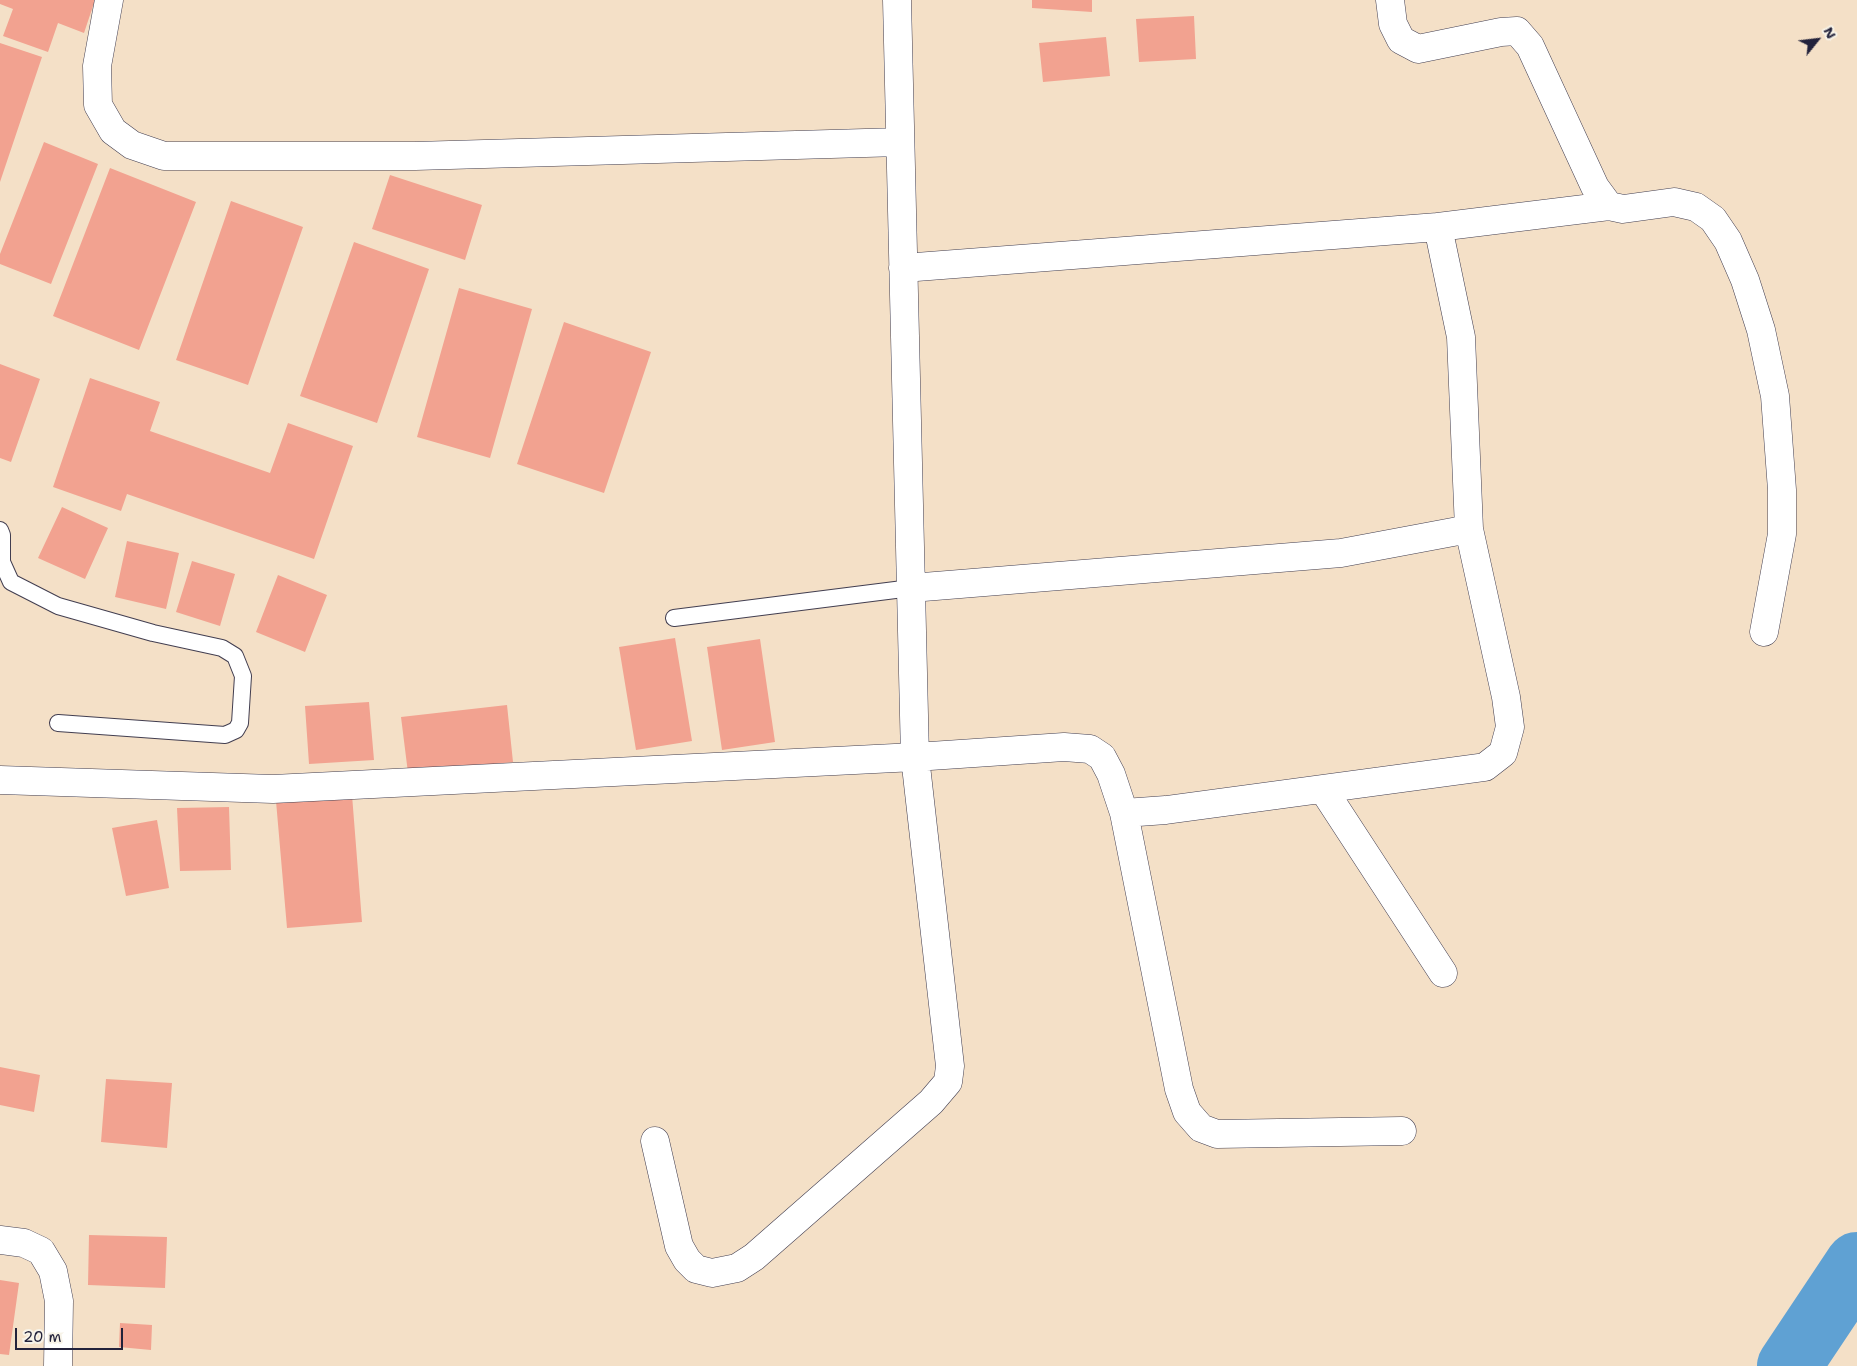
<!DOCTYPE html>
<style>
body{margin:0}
#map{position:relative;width:1857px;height:1366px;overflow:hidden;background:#f4e0c7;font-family:"Shantell Sans",sans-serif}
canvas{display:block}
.north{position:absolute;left:1792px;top:15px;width:50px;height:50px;-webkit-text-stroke:4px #f7f3e8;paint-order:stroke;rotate:61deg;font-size:14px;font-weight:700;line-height:20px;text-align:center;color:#22223b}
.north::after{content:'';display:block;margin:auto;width:18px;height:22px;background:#22223b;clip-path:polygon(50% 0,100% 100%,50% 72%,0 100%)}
.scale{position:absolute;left:15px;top:1328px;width:108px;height:22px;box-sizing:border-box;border:2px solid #22223b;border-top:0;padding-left:6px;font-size:15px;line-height:18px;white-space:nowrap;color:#22223b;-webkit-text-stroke:4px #f7f3e8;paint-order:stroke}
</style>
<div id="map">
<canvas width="1857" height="1366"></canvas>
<div class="north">N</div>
<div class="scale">20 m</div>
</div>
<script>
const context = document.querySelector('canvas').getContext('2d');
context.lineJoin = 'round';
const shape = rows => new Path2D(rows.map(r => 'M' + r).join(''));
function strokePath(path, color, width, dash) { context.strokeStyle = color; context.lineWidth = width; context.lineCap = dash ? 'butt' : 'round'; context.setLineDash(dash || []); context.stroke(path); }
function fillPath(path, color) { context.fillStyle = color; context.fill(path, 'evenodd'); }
const river = shape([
 [1789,1366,1857,1264]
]);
const building = shape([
 [0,0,95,0,84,33,58,23,48,52,3,36,13,9,0,4],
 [1032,0,1092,0,1092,12,1032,8],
 [1194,16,1196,59,1139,62,1136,19],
 [1106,37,1110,76,1043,82,1039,43],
 [0,43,42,57,0,182],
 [44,142,98,164,51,284,0,264,0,254],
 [110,168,196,202,139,350,53,316],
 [390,175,482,205,465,260,372,229],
 [231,201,303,227,248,385,176,360],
 [354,242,429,269,377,423,300,396],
 [459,288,532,309,490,458,417,437],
 [564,322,651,352,604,493,517,464],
 [0,364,40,379,11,462,0,458],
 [90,378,160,402,150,431,270,473,288,423,353,446,314,559,127,494,121,511,53,487],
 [62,507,108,528,85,579,38,558],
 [127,541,179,553,166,609,115,597],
 [192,561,235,574,220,626,176,612],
 [278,575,327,595,305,652,256,632],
 [675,638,692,741,636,750,619,647],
 [760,639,775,742,722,750,707,647],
 [369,702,374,760,309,764,305,706],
 [507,705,513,762,408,773,401,717],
 [352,795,362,922,287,928,276,801],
 [229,807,231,870,180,871,177,808],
 [157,820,169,888,126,896,112,828],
 [0,1067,40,1075,34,1112,0,1105],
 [106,1079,172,1083,167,1148,101,1142],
 [89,1235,167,1237,165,1288,88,1285],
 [0,1280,19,1283,9,1355,0,1354],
 [120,1323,152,1325,151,1350,119,1347]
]);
const service = shape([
 [0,530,2,535,2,562,11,582,58,606,153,633,222,648,235,656,243,676,240,723,236,730,225,735,58,723],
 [674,618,911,588]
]);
const minor = shape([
 [109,0,97,66,98,105,113,131,132,145,164,156,415,156,900,142],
 [1390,0,1393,24,1401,40,1418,49,1501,32,1517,31,1530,46,1595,187,1609,206,1623,209,1674,202,1696,207,1713,219,1728,241,1745,280,1761,330,1775,396,1782,490,1782,534,1764,632],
 [1438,227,1609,206],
 [903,268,1438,227,1461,337,1469,529,1341,553,911,588],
 [0,780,273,789,915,757,1064,747,1090,749,1102,757,1111,774,1124,813,1166,810,1485,767,1503,753,1510,727,1506,697,1469,529],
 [1323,789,1443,973],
 [1124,813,1179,1089,1187,1112,1201,1128,1217,1134,1402,1131],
 [655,1141,679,1246,687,1260,696,1269,712,1273,737,1268,754,1257,931,1102,948,1082,950,1066,915,757,897,0],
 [0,1240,24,1243,41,1251,53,1271,59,1301,58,1366]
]);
strokePath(river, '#5fa1d3', 64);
fillPath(building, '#f2a290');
strokePath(service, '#423e50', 18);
strokePath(minor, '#423e50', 29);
strokePath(service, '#fff', 16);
strokePath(minor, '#fff', 28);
</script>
